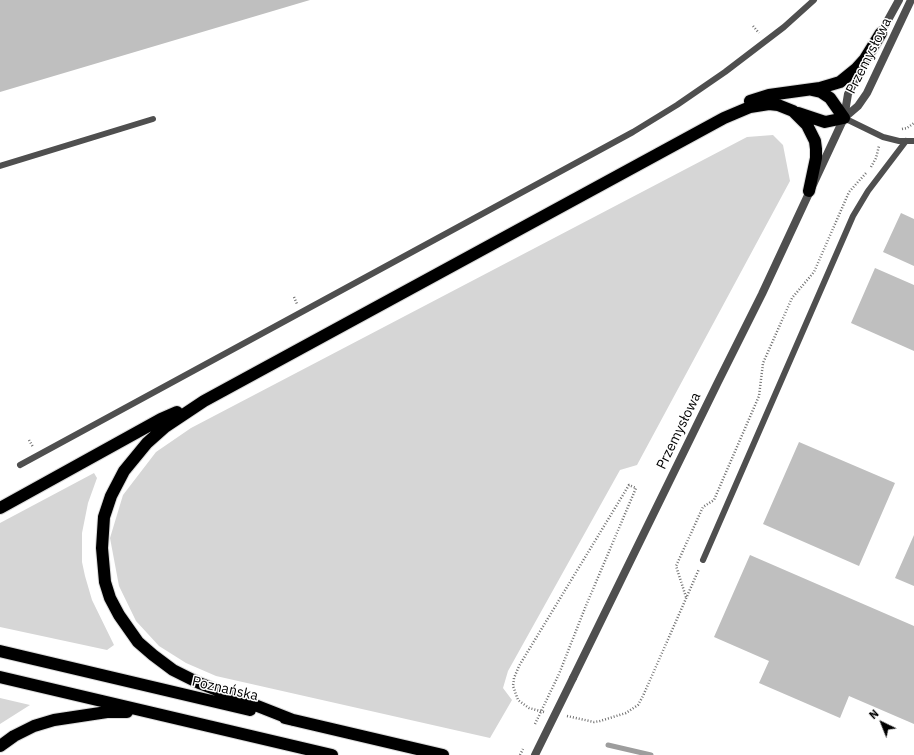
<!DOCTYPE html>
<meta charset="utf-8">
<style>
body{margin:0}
#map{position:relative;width:914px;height:755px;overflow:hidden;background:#fff;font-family:"IBM Plex Sans",sans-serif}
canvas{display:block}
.north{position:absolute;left:862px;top:703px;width:40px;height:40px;-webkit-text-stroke:3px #fff;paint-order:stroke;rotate:317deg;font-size:11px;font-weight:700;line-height:16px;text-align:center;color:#000}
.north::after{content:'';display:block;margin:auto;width:14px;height:18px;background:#000;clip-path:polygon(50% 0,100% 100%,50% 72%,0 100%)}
</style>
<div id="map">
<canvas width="914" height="755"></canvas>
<div class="north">N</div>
</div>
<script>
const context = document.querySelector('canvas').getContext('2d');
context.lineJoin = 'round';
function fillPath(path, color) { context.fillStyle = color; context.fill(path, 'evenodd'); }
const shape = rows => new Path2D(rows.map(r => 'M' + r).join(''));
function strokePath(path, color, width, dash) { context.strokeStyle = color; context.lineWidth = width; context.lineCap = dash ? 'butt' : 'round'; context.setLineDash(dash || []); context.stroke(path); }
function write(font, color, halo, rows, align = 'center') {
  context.font = font + ' "IBM Plex Sans",sans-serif'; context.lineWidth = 3; context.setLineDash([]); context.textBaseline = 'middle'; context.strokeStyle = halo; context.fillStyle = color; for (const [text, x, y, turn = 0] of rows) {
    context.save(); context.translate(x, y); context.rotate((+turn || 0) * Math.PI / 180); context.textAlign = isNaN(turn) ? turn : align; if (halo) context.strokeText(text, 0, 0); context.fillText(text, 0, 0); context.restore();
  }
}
const green = shape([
 [773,135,783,145,790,181,637,465,620,470,508,671,503,688,512,700,490,738,216,676,186,663,159,646,136,621,119,586,110,538,123,495,156,452,191,428,747,137],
 [94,473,97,478,88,503,82,533,82,562,85,576,92,600,114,645,107,650,0,627,0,523],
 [0,698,30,705,0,724]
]);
const stream = shape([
 [608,745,651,755]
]);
const building = shape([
 [0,0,310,0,0,92],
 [901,213,914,219,914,266,883,252],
 [875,268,914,285,914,351,851,323],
 [799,442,895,483,859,566,763,524],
 [914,535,914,586,895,578],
 [750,555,914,626,914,724,849,696,840,718,759,683,769,661,714,637]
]);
const path = shape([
 [753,26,759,33],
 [902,129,907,128,914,123],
 [871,167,876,158,879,146],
 [294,297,297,304],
 [29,440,33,447],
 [686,597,676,566,703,507,714,500,759,396,763,363,792,298,814,272,849,192,866,173],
 [544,712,529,708,518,700,513,686,514,678,519,666,629,485,636,488,585,608,559,674],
 [567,716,594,722,600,721,626,713,638,705,643,696,699,569]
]);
const service = shape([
 [844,118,883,137,899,141,914,141],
 [0,166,153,119],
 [20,465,633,132,677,105,725,72,784,27,814,0],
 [703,560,853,216,868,191,906,141]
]);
const tertiary = shape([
 [878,38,899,0],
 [844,118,858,106,867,93,911,0],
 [573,678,718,382,762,294,844,118,848,94,862,67]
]);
const motorway = shape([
 [750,101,769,95,820,88,840,82,856,69,865,59,881,33],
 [798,113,825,122,844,118,830,98,821,92,812,90],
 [0,508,161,419,177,412],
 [0,651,250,710],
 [0,677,332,755],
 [285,718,443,755],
 [293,720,199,683,173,670,153,655,138,642,119,615,110,598,105,582,102,548,104,517,111,496,124,471,147,443,165,427,204,401,724,118,750,107,769,104,778,105,793,111,807,125,815,141,816,149,816,158,809,191],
 [0,746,14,736,34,726,54,720,107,712,127,712]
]);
const pathBridge = shape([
 [535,724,559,674],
 [520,755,523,749]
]);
const tertiaryBridge = shape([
 [535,755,573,678]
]);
const streetNames = [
 ["Przemysłowa",869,56,-63],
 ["Przemysłowa",679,431,-64],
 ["Poznańska",225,689,13]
];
fillPath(green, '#d6d6d6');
strokePath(stream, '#9d9d9d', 5);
fillPath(building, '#bfbfbf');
strokePath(motorway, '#dbdbdb', 14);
strokePath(path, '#717171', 2.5, [1, 2]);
strokePath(service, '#4f4f4f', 6);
strokePath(tertiary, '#4f4f4f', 8);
strokePath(motorway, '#000', 12);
strokePath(pathBridge, '#717171', 2.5, [1, 2]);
strokePath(tertiaryBridge, '#4f4f4f', 8);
write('14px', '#000', '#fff', streetNames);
</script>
